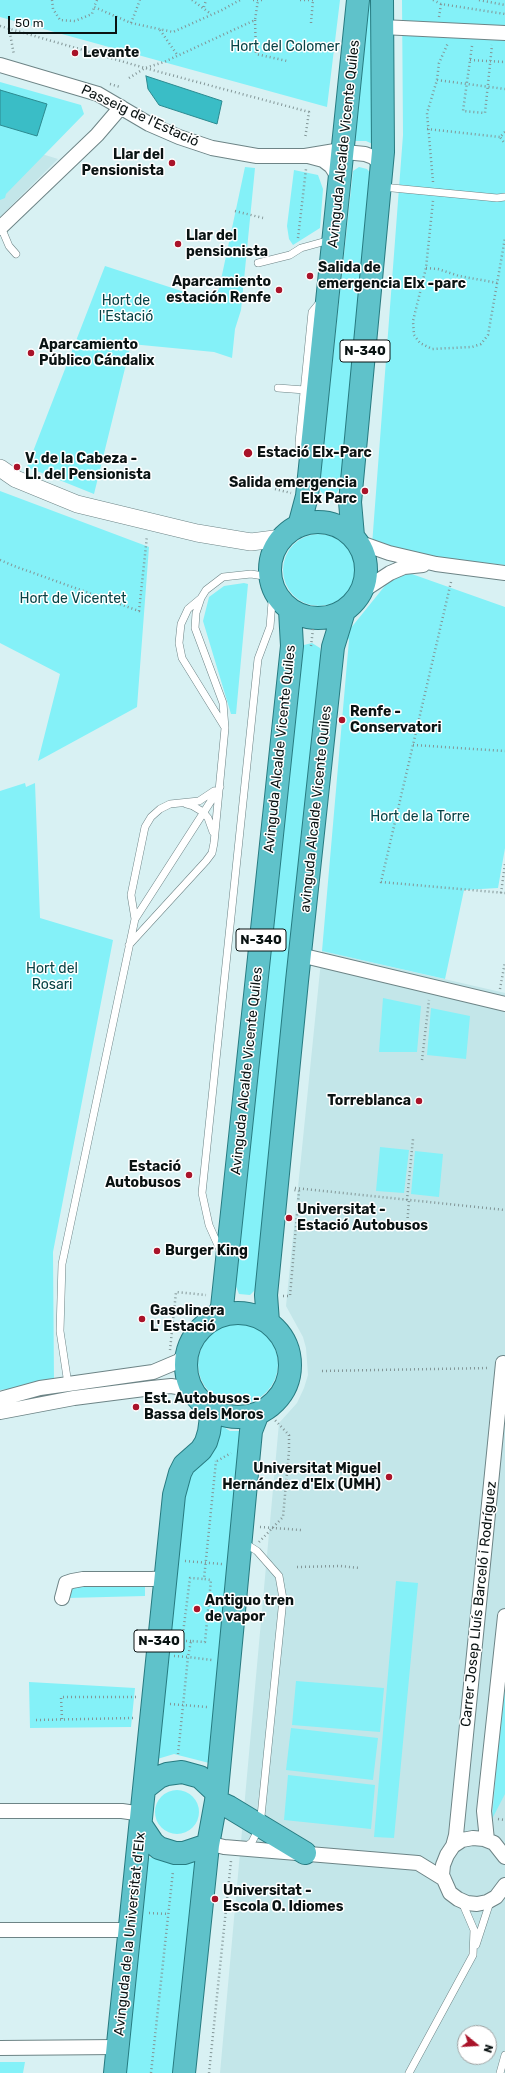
<!DOCTYPE html>
<meta charset="utf-8">
<style>
body{margin:0}
#map{position:relative;width:505px;height:2073px;overflow:hidden;background:#d8f1f3;font-family:Rubik,sans-serif}
canvas{display:block}
.north{position:absolute;left:457px;top:2025px;width:40px;height:40px;box-sizing:border-box;background:#fff;border:1px solid #9da1a1;border-radius:50%;rotate:108deg;font-size:11px;font-weight:700;line-height:16px;text-align:center;color:#0a1313}
.north::after{content:'';display:block;margin:auto;width:14px;height:18px;background:#a91329;clip-path:polygon(50% 0,100% 100%,50% 72%,0 100%)}
.scale{position:absolute;left:8px;top:16px;width:109px;height:18px;box-sizing:border-box;border:2px solid #0a1313;border-top:0;padding-left:5px;font-size:12px;line-height:14px;white-space:nowrap;color:#0a1313;-webkit-text-stroke:3px #fff;paint-order:stroke}
</style>
<div id="map">
<canvas width="505" height="2073"></canvas>
<div class="north">N</div>
<div class="scale">50 m</div>
</div>
<script>
const context = document.querySelector('canvas').getContext('2d');
context.lineJoin = 'round';
function fillPath(path, color) { context.fillStyle = color; context.fill(path, 'evenodd'); }
const shape = rows => new Path2D(rows.map(r => 'M' + r).join(''));
function strokePath(path, color, width, dash) { context.strokeStyle = color; context.lineWidth = width; context.lineCap = dash ? 'butt' : 'round'; context.setLineDash(dash || []); context.stroke(path); }
function write(font, color, halo, rows, align = 'center') {
  context.font = font + ' Rubik,sans-serif'; context.lineWidth = 3; context.setLineDash([]); context.textBaseline = 'middle'; context.strokeStyle = halo; context.fillStyle = color; for (const [text, x, y, turn = 0] of rows) {
    context.save(); context.translate(x, y); context.rotate((+turn || 0) * Math.PI / 180); context.textAlign = isNaN(turn) ? turn : align; if (halo) context.strokeText(text, 0, 0); context.fillText(text, 0, 0); context.restore();
  }
}
const built = shape([
 [0,141,58,159,0,217],
 [322,951,505,993,505,2073,220,2073,279,1423,297,1403,304,1388,308,1375,306,1348,303,1337,286,1306],
 [465,2033,489,2033,489,2057,465,2057]
]);
const green = shape([
 [0,0,340,0,327,107,0,17],
 [367,0,375,0,375,145,366,141,353,141],
 [402,0,505,0,505,565,457,560,372,545,403,135],
 [0,82,81,105,84,114,6,194,5,198,0,200],
 [245,167,255,168,241,310,235,329,232,358,214,352,131,344,94,494,27,467,105,266,209,300,219,289],
 [359,167,367,169,372,175,340,488,335,495,328,496,321,492,319,487,353,171],
 [294,170,318,175,323,189,320,228,293,245,289,239,287,226],
 [0,491,149,547,137,707,38,761,60,674,0,643],
 '283 570a36 36 0 1 1 72 0a36 36 0 1 1-72 0Z',
 [409,573,505,607,505,848,498,888,464,890,445,979,322,951,349,640,346,634,388,582],
 [244,583,248,584,236,714,231,714,203,621,209,597,224,586],
 [312,643,320,648,323,659,256,1289,250,1295,239,1294,235,1284,300,656,304,645],
 [25,783,26,787,35,783,40,918,113,940,53,1252,54,1384,0,1390,0,791],
 [383,998,421,1006,417,1052,379,1052],
 [431,1008,470,1016,466,1059,427,1055],
 [380,1147,409,1150,404,1193,376,1191],
 [415,1151,443,1154,439,1197,411,1194],
 '198 1364a40 40 0 1 1 80 0a40 40 0 1 1-80 0Z',
 [219,1424,230,1431,245,1431,209,1763,174,1754,154,1760,184,1480],
 [396,1581,418,1583,394,1838,374,1837],
 [77,1585,145,1585,145,1596,67,1598,72,1587],
 [505,1668,505,1794,492,1819],
 [296,1681,384,1688,380,1732,292,1725],
 [29,1682,135,1688,131,1727,30,1728],
 [291,1728,378,1738,373,1780,286,1770],
 [288,1775,375,1785,371,1829,284,1820],
 '155 1812a22 22 0 1 1 44 0a22 22 0 1 1-44 0Z',
 [144,1857,198,1861,177,2073,122,2073],
 [25,2062,23,2073,0,2073,0,2062]
]);
const water = shape([
 [146,76,222,101,217,124,159,105,148,89,146,76],
 [0,90,47,104,37,136,0,125,0,90]
]);
const path = shape([
 [52,0,53,9,60,20,75,21,92,14,94,7],
 [97,0,94,7,131,23,173,32,222,10,240,0],
 [192,0,211,14],
 [253,0,264,0],
 [300,0,313,0],
 [433,0,441,4,505,14],
 [479,0,505,5],
 [204,7,206,0],
 [439,17,441,4],
 [255,20,256,54,287,61],
 [131,23,140,0],
 [311,23,313,0],
 [0,26,145,68,309,112,305,139],
 [9,28,14,55],
 [160,30,178,56],
 [472,46,463,111,485,113,492,45],
 [470,60,505,62],
 [129,78,145,68,164,62,255,20,258,0],
 [437,80,505,89],
 [110,84,120,87],
 [427,129,500,137],
 [505,132,500,137,505,144],
 [433,182,427,113,437,80,439,63,448,43],
 [433,201,426,268,413,321,414,335,420,343,432,349,472,347,481,344,488,335,505,238],
 [235,211,263,218],
 [298,238,306,169],
 [426,268,438,269,459,276,498,283],
 [275,489,291,493],
 [0,560,14,566,139,611,147,536],
 [451,582,381,882,505,893],
 [311,646,313,629],
 [413,745,505,751],
 [501,893,505,864],
 [500,989,505,962],
 [422,1060,429,1000],
 [295,1188,505,1210],
 [407,1200,413,1139],
 [407,1226,409,1200],
 [283,1296,290,1296,299,1191,294,1190],
 '178 1364a60 60 0 1 1 120 0a60 60 0 1 1-120 0Z',
 [170,1350,176,1292,206,1295],
 [322,1371,489,1368],
 [217,1461,231,1453],
 [260,1527,301,1530],
 [259,1542,283,1517,289,1451,289,1435,274,1419],
 [185,1561,222,1564],
 [297,1567,340,1566,360,1568],
 [191,1641,182,1641,190,1578,204,1579],
 [174,1656,188,1657,191,1641,205,1642,211,1580,204,1579,216,1461],
 [170,1704,207,1707],
 [62,1719,61,1697,137,1697],
 [36,1720,133,1718],
 [178,1754,188,1657,212,1660],
 [498,1819,505,1820],
 [149,1913,169,1914],
 [151,2073,173,1871],
 [209,2073,231,1861]
]);
const service = shape([
 [382,187,497,198,505,197],
 [1,227,9,246,16,254],
 [258,263,290,255,301,248,330,240],
 [278,388,305,390],
 [306,461,299,453,299,442,312,312,321,301],
 [200,599,188,609,181,624,179,643,182,658,224,726],
 [186,804,193,806,203,812,208,818,213,832],
 [135,919,131,895,145,827,151,817,160,809,170,804,199,801,214,791],
 [129,945,206,861,212,853,214,843,225,728,223,703,195,628,196,613,201,598,206,590,223,577,251,574,270,577],
 [221,1252,209,1225,202,1193,258,659,270,627,273,589],
 [68,1384,60,1331,62,1264,135,919,220,787],
 [243,1542,257,1551,279,1576,283,1599,260,1826,252,1842,246,1847],
 [476,1945,490,1902],
 [409,2073,473,1955,474,1930,462,1902],
 [500,2073,505,2055]
]);
const minor = shape([
 [382,27,505,33],
 [0,65,98,94,149,124,179,137,212,148,257,156,305,156,335,151,365,154,373,157,382,165],
 [308,156,323,160,331,166,340,180],
 [0,228,97,135,121,107],
 [358,542,389,553,436,564,505,573],
 [361,592,390,573,404,567,423,565],
 [300,955,505,1004],
 [0,1399,40,1388,153,1372,179,1361,188,1350],
 [0,1412,74,1398,152,1388,171,1386,183,1388,193,1392],
 [62,1598,66,1583,72,1581,83,1579,152,1579,165,1578],
 [0,1811,122,1811,142,1814],
 [487,1840,484,1811,505,1616],
 [208,1843,224,1847,418,1863,444,1879],
 [453,1846,456,1835,503,1363],
 [505,1857,494,1843,484,1839,473,1838,462,1840,453,1846,447,1855,443,1865,442,1875,450,1893,458,1899,467,1903,477,1904,487,1902,496,1897,505,1885],
 [0,1930,130,1930],
 [0,2048,118,2047]
]);
const tertiary = shape([
 [0,468,16,479,77,504,197,533,251,542,282,538]
]);
const trunk = shape([
 '270 570a48 48 0 1 1 96 0a48 48 0 1 1-96 0Z',
 [299,526,307,496,358,0],
 [353,536,350,502,383,152,382,0],
 '186 1365a52 52 0 1 1 104 0a52 52 0 1 1-104 0Z',
 [218,1316,222,1307,292,646,290,610],
 [268,1322,266,1295,297,981,333,647,344,611],
 [145,1788,159,1777,167,1774,182,1772,200,1777,216,1792],
 [216,1801,229,1807,305,1853],
 [141,1825,153,1843,159,1848,175,1853,184,1853,208,1845],
 [115,2073,174,1495,180,1473,184,1465,201,1450,206,1442,209,1432,211,1417,207,1407],
 [184,2073,208,1845,216,1801,251,1431,258,1413]
]);
const markers = [
 [75,53,4,"#a91329"],
 [172,163,4,"#a91329"],
 [178,244,4,"#a91329"],
 [310,276,4,"#a91329"],
 [279,290,4,"#a91329"],
 [31,353,4,"#a91329"],
 [248,453,5,"#a91329"],
 [17,467,4,"#a91329"],
 [365,491,4,"#a91329"],
 [342,720,4,"#a91329"],
 [419,1101,4,"#a91329"],
 [189,1175,4,"#a91329"],
 [289,1218,4,"#a91329"],
 [157,1251,4,"#a91329"],
 [142,1319,4,"#a91329"],
 [136,1407,4,"#a91329"],
 [389,1477,4,"#a91329"],
 [197,1609,4,"#a91329"],
 [215,1899,4,"#a91329"]
];
const shields = [
 [365,351,50],
 [261,940,50],
 [159,1641,50]
];
const shieldNames = [
 ["N-340",365,351],
 ["N-340",261,940],
 ["N-340",159,1641]
];
const parkNames = [
 ["Hort del Colomer",285,47],
 ["Hort de",126,301],
 ["l'Estació",126,317],
 ["Hort de Vicentet",73,599],
 ["Hort de la Torre",420,817],
 ["Hort del",52,969],
 ["Rosari",52,985]
];
const poiNames = [
 ["Levante",83,53],
 ["Llar del",164,155,"right"],
 ["Pensionista",164,171,"right"],
 ["Llar del",186,236],
 ["pensionista",186,252],
 ["Salida de",318,268],
 ["emergencia Elx -parc",318,284],
 ["Aparcamiento",271,282,"right"],
 ["estación Renfe",271,298,"right"],
 ["Aparcamiento",39,345],
 ["Público Cándalix",39,361],
 ["Estació Elx-Parc",257,453],
 ["V. de la Cabeza -",25,459],
 ["Ll. del Pensionista",25,475],
 ["Salida emergencia",357,483,"right"],
 ["Elx Parc",357,499,"right"],
 ["Renfe -",350,712],
 ["Conservatori",350,728],
 ["Torreblanca",411,1101,"right"],
 ["Estació",181,1167,"right"],
 ["Autobusos",181,1183,"right"],
 ["Universitat -",297,1210],
 ["Estació Autobusos",297,1226],
 ["Burger King",165,1251],
 ["Gasolinera",150,1311],
 ["L' Estació",150,1327],
 ["Est. Autobusos -",144,1399],
 ["Bassa dels Moros",144,1415],
 ["Universitat Miguel",381,1469,"right"],
 ["Hernández d'Elx (UMH)",381,1485,"right"],
 ["Antiguo tren",205,1601],
 ["de vapor",205,1617],
 ["Universitat -",223,1891],
 ["Escola O. Idiomes",223,1907]
];
const streetNames = [
 ["Passeig de l'Estació",140,116,25],
 ["Avinguda Alcalde Vicente Quiles",344,144,-84],
 ["Avinguda Alcalde Vicente Quiles",280,749,-84],
 ["avinguda Alcalde Vicente Quiles",316,809,-84],
 ["Avinguda Alcalde Vicente Quiles",247,1071,-84],
 ["Carrer Josep Lluís Barceló i Rodríguez",479,1604,-84],
 ["Avinguda de la Universitat d'Elx",130,1934,-84]
];
fillPath(built, '#c3e6e9');
fillPath(green, '#84f1f8');
fillPath(water, '#3abdc6');
strokePath(water, '#2c8a90', 1);
strokePath(service, '#6d8486', 8);
strokePath(minor, '#6d8486', 16);
strokePath(tertiary, '#6d8486', 18);
strokePath(trunk, '#277b81', 24);
strokePath(path, '#829596', 2.5, [1, 3]);
strokePath(service, '#fff', 7);
strokePath(minor, '#fff', 14);
strokePath(tertiary, '#fff', 17);
strokePath(trunk, '#5fc2ca', 22);
for (const [x, y, r, color] of markers) { const dot = new Path2D(); dot.arc(x, y, r, 0, 2 * Math.PI); context.fillStyle = color; context.fill(dot); strokePath(dot, '#fff', 1.5); }
for (const [x, y, w] of shields) { const box = new Path2D(); box.roundRect(x - w / 2, y - 11, w, 22, 3); context.fillStyle = '#fff'; context.fill(box); strokePath(box, '#0a1313', 1); }
write('bold 13px', '#0a1313', null, shieldNames);
write('14px', '#074346', '#fff', parkNames);
write('bold 14px', '#0a1313', '#fff', poiNames, 'left');
write('14px', '#0a1313', '#fff', streetNames);
</script>
